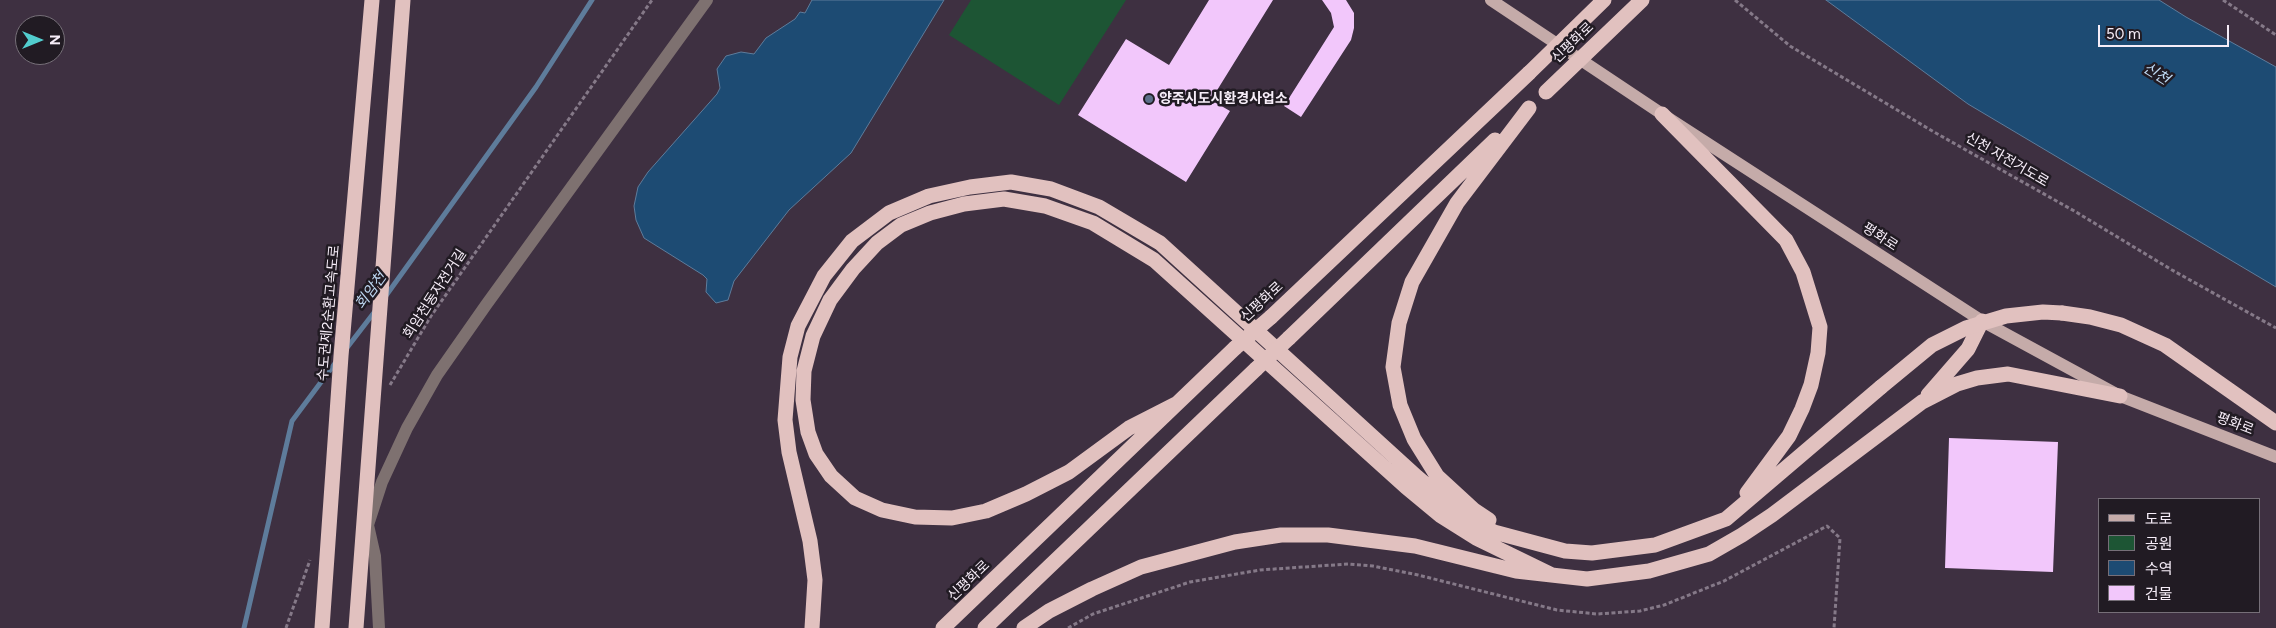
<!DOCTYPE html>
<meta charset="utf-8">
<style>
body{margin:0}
#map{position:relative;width:2276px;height:628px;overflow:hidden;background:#3e3041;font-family:Figtree,"Noto Sans KR",sans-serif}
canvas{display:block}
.legend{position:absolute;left:2098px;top:498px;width:162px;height:115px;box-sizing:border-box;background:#211b23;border:1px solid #766f78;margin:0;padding:6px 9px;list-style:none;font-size:15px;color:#f6edf8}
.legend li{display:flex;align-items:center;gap:10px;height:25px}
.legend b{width:25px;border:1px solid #766f78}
.north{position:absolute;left:15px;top:15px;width:50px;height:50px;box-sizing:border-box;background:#211b23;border:1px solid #766f78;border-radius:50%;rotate:90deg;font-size:14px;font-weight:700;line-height:20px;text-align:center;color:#f6edf8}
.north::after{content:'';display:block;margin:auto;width:18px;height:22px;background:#52cdce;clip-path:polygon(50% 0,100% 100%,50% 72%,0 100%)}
.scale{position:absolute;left:2098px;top:25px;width:131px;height:22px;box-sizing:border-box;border:2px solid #f6edf8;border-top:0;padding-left:6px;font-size:15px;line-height:18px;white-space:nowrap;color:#f6edf8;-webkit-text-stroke:4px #211b23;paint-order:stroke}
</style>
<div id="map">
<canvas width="2276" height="628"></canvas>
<ul class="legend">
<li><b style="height:6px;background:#c5aba9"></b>도로</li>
<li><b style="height:14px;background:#1d5534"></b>공원</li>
<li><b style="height:14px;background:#1d4b73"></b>수역</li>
<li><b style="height:14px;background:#f2c7fb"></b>건물</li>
</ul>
<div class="north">N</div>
<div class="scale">50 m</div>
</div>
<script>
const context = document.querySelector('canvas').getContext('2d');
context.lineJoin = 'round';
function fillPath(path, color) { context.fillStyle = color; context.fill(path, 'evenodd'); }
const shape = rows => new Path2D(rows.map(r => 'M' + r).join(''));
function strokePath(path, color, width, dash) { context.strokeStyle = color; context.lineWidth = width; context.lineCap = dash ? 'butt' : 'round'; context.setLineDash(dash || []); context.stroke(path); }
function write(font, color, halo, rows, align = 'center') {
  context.font = font + ' Figtree,"Noto Sans KR",sans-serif'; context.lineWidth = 5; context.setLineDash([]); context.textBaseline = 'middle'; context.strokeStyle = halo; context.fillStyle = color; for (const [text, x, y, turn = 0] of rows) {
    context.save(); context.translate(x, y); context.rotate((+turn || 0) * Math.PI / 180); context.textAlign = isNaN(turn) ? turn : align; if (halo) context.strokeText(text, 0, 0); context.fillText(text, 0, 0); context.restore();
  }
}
const green = shape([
 [971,0,1126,0,1059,105,949,35]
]);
const water = shape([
 [812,0,944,0,851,153,789,210,734,281,728,300,716,303,706,292,707,279,703,275,644,238,636,220,634,206,638,187,648,172,717,94,720,88,717,69,726,56,741,52,754,54,766,38,795,19,800,12,805,13,812,0],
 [1826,0,2159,0,2186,17,2276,67,2276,287,1968,104,1826,0]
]);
const stream = shape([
 [385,297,536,87,592,0],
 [346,349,376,310],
 [244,628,292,421,336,362]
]);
const building = shape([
 [1209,0,1273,0,1211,100,1230,111,1186,182,1078,115,1126,39,1169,65],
 [1322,0,1346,0,1354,13,1354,28,1351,40,1301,117,1284,106,1334,27,1331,13],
 [1949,438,2058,442,2053,572,1945,568]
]);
const path = shape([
 [1735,0,1790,46,1934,132,2076,212,2172,270,2276,328],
 [2223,0,2276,35],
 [390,385,431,316,652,0],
 [286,628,310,560],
 [1068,628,1093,614,1190,582,1260,570,1348,564,1373,566,1418,575,1557,610,1597,614,1640,611,1664,605,1724,581,1827,526,1840,538,1834,628]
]);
const minor = shape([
 [379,628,375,556,368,525,382,482,407,428,437,375,486,305,707,0]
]);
const major = shape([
 [1491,0,1662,114,1982,321,2120,396,2276,457]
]);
const highway = shape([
 [1662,114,1786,240,1803,272,1820,327,1818,353,1811,385,1802,409,1789,436,1747,493],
 [2062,313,2090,317,2121,325,2165,345,2276,423],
 [1271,317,1529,73],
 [1289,338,1495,140],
 [1928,395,1968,349,1982,321],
 [1176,404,1129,428,1069,472,1026,494,986,511,952,518,915,517,882,510,855,498,831,476,816,454,808,432,803,400,804,371,813,336,830,300,853,269,877,243,901,225,930,213,964,204,1004,199,1045,206,1093,223,1154,260,1406,487,1441,516,1476,538,1552,575],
 [1489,520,1474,510,1437,476,1414,439,1400,405,1393,367,1399,323,1412,282,1457,203,1529,108],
 [812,628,815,580,810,541,789,452,785,420,790,357,798,326,824,276,852,241,889,213,929,196,970,187,1011,182,1051,189,1099,207,1160,243,1417,477,1464,517,1494,532,1565,551,1592,553,1655,545,1726,519,1881,387],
 [943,628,1235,348],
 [985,628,1256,369],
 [1024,628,1049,611,1092,589,1141,567,1235,542,1281,535,1328,535,1415,546,1516,571,1587,579,1649,571,1709,554,1742,535,1772,515,1922,402,1957,384,1977,378,2008,374,2120,396]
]);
const highwayBridge = shape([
 [1529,73,1604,0],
 [1546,92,1642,0],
 [1235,348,1271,317],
 [1256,369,1289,338],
 [1881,387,1932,345,1966,328,2006,316,2043,312,2062,313],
 [322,628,341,356,372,0],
 [356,628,403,0]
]);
const markers = [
 [1149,99,5,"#5c6f8a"]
];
const streetNames = [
 ["신평화로",1573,43,-44],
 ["신천 자전거도로",2007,160,30],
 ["평화로",1880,237,33],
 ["회암천동자전거길",435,294,-57],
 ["신평화로",1262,302,-43],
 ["수도권제2순환고속도로",329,313,-85],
 ["평화로",2235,424,21],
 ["신평화로",969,581,-44]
];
const poiNames = [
 ["양주시도시환경사업소",1159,99]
];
const waterNames = [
 ["신천",2156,74,32],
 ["회암천",371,291,-54]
];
fillPath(green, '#1d5534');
fillPath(water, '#1d4b73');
strokePath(water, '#5e7c9b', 1);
strokePath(stream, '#5e7c9b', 5);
fillPath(building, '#f2c7fb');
strokePath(path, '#857988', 3, [4, 2.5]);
strokePath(minor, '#7e7170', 12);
strokePath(major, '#c5aba9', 12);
strokePath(highway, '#e1c1bf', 15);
strokePath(highwayBridge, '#e1c1bf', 15);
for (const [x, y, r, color] of markers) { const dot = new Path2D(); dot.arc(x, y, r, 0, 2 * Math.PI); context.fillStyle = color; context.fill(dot); strokePath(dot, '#211b23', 2); }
write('14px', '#f6edf8', '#211b23', streetNames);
write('bold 14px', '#f6edf8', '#211b23', poiNames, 'left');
write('italic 15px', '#bdd7f1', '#211b23', waterNames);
</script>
